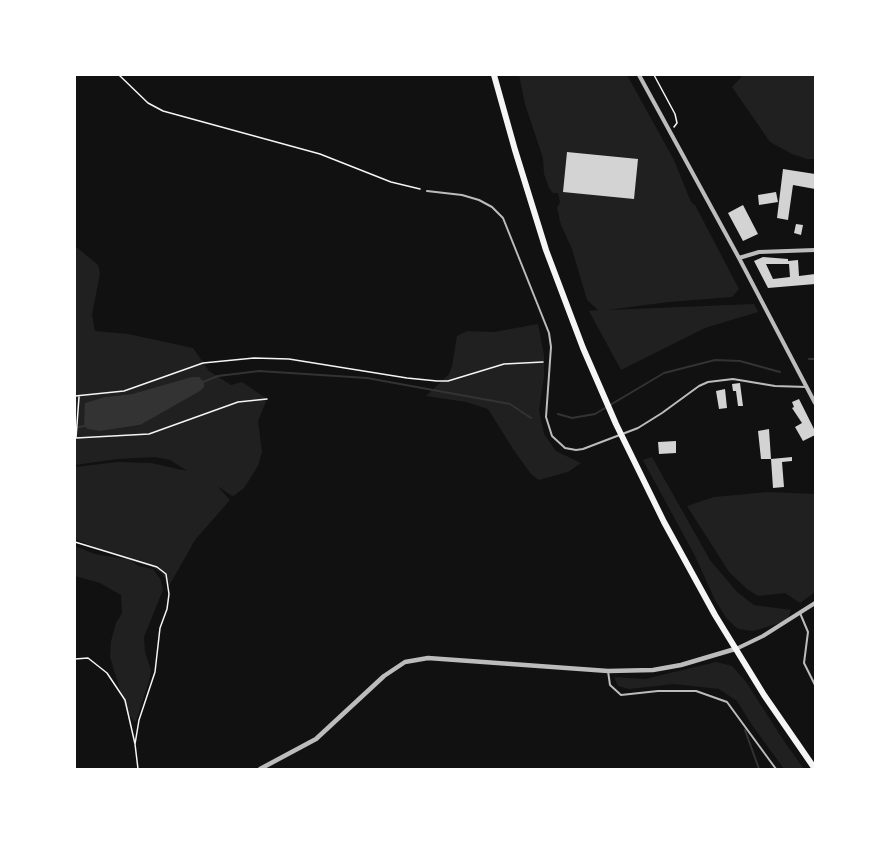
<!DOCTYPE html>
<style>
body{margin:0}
#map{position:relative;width:890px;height:844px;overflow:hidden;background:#111;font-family:Inter,sans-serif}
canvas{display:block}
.frame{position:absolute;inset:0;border:76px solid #fff;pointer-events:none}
</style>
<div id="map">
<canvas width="890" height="844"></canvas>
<div class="frame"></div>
</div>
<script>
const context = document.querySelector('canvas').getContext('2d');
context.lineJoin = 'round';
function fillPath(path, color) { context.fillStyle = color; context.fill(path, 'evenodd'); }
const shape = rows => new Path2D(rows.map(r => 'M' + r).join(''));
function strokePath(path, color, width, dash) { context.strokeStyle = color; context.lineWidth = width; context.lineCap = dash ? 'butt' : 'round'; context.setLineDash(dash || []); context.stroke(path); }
const green = shape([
 [519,75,627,75,674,160,691,202,695,205,739,289,732,297,669,302,607,310,754,304,758,312,705,328,621,370,589,311,598,310,587,300,572,249,561,225,557,208,560,202,558,193,553,193,549,188,544,174,543,158,525,104],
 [743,75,815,75,815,159,807,159,792,154,770,142,732,87],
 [75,246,98,265,100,273,92,315,95,331,128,334,193,348,209,371,231,385,242,382,267,399,258,421,262,452,258,466,244,488,235,495,232,496,217,486,230,500,195,540,169,586,162,573,152,567,131,561,139,566,153,569,161,580,163,590,144,637,145,652,151,670,149,681,136,721,134,722,126,710,110,657,111,641,116,623,122,613,121,595,100,583,75,576,75,546,95,554,125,559,75,539,75,467,117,462,151,463,187,471,170,460,155,457,117,459,75,465],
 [157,388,140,425,101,431,105,397,132,394],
 [538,324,544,355,544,377,539,410,544,434,556,451,581,463,568,472,539,480,531,474,513,449,488,409,466,402,426,396,449,374,452,366,457,336,467,331,494,332],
 [652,457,710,560,737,592,754,605,791,610,787,621,753,631,738,629,727,619,715,600,695,556,643,460],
 [768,492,815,494,815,592,800,603,785,593,758,596,747,589,729,572,687,506,714,497],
 [716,662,732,666,746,682,784,741,804,769,784,769,752,725,737,701,719,689,674,684,629,689,618,686,614,677,645,679]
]);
const water = shape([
 [192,377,199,377,204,382,204,387,200,391,140,425,101,431,88,429,84,426,85,403,105,397,132,394]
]);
const stream = shape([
 [809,359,815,359],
 [203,382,218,376,259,371,367,378,510,404,531,418],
 [558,414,572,418,595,414,664,373,715,360,740,361,780,372],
 [75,428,84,426,86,424],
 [745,730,759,769]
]);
const building = shape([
 [567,152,638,159,634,199,563,192],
 [783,169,815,174,815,189,793,185,788,220,777,218],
 [776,192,778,202,759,205,758,195],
 [743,205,758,234,743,241,728,213],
 [796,224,803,225,801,235,794,233],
 [763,257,788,259,788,261,798,260,799,276,815,274,815,284,768,288,754,261],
 [766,264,789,264,790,277,773,279],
 [740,383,743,406,738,406,736,391,733,391,732,384],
 [725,389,727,408,719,409,716,391],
 [799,399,815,431,815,435,803,441,795,427,802,423,792,408,794,407,792,402],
 [769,429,771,459,761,459,758,431],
 [676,441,676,453,659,454,658,442],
 [792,457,792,461,782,462,784,487,773,488,771,459]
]);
const path = shape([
 [119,75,148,103,163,111,320,154,391,182,420,189],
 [654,75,675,114,677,123,674,127],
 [75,396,124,391,203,363,254,358,289,359,407,378,437,381,448,381,504,364,543,362],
 [79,397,76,438,149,434,238,402,267,399],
 [75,542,157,567,166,574,169,594,167,609,160,628,155,672,139,720,135,744],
 [75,659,88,658,107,673,125,700,135,744,138,769]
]);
const service = shape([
 [427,191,462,195,479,200,492,207,503,218,549,333,551,347,546,417,552,436,565,448,576,450,583,449,638,428,662,413,699,386,708,382,733,379,775,386,807,387],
 [800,613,808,632,804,663,815,685],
 [608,671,610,685,621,695,658,691,696,691,727,702,776,769]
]);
const minor = shape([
 [639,75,739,258,815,403],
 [739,258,759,252,815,250],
 [736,649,763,636,815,603]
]);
const tertiary = shape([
 [260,769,316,739,384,676,405,662,428,658,608,671,653,670,681,665,735,649]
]);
const primary = shape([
 [494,75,515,150,546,250,583,348,616,424,664,522,715,615,764,695,815,769]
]);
fillPath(green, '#202020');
fillPath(water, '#333');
strokePath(stream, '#333', 2);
fillPath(building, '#d3d3d3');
strokePath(path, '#f5f5f5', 1.5);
strokePath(service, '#bcbcbc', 2);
strokePath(minor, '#bcbcbc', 4);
strokePath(tertiary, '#bcbcbc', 4.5);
strokePath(primary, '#f5f5f5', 6);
</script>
